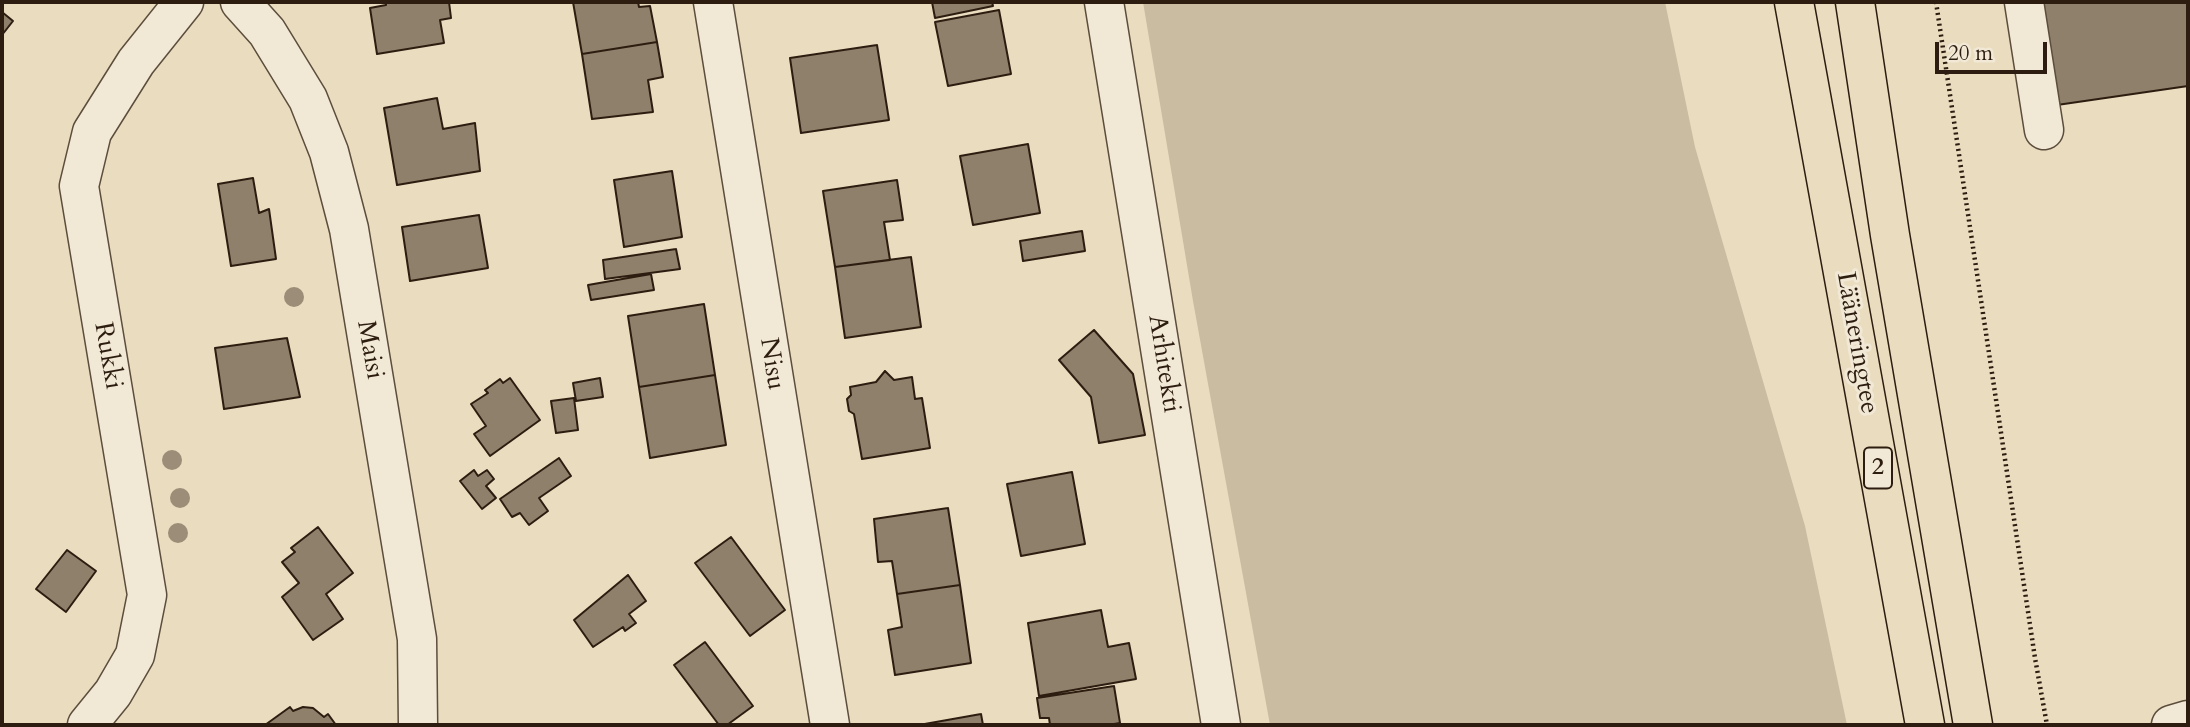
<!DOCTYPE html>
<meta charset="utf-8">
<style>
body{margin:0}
#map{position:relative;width:2190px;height:727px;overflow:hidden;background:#e9dcbf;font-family:Cardo,serif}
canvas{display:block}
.frame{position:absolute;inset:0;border:4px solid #2d1d10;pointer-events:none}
.scale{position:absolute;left:1935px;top:42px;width:112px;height:32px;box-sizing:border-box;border:4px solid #2d1d10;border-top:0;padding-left:9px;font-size:21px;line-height:24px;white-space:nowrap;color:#2d1d10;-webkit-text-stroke:5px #f1e8d5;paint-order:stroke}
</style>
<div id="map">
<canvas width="2190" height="727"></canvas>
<div class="frame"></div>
<div class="scale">20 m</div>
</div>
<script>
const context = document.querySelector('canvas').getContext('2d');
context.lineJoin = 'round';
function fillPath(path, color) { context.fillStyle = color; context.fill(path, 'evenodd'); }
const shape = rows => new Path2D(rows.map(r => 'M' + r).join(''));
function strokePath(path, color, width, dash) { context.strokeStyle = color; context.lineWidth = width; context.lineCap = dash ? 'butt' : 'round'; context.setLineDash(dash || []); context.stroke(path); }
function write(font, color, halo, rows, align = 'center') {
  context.font = font + ' Cardo,serif'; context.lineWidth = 6; context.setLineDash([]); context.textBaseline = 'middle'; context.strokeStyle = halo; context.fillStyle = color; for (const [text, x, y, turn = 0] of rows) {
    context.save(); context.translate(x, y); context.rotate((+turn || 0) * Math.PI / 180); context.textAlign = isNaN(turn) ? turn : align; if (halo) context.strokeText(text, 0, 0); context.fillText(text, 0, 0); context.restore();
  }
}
const green = shape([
 [1143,2,1665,2,1695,147,1805,526,1847,725,1270,725,1193,301]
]);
const building = shape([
 [386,2,449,2,451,18,440,20,444,43,377,54,370,8,386,5,386,2],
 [573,2,638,2,639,7,650,6,657,42,582,54,573,2],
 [932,2,992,2,993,6,935,18,932,2],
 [2042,2,2188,2,2188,86,2057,105,2042,2],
 [999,10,1011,74,948,86,935,22,999,10],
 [2,12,13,21,2,35,2,12],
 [657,42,663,77,648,80,653,112,592,119,582,54,657,42],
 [877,45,889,120,801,133,790,58,877,45],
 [437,98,443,129,475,123,480,171,397,185,384,108,437,98],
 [1028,144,1040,213,973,225,960,156,1028,144],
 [672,171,682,237,624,247,614,180,672,171],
 [253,178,259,213,269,209,276,259,231,266,218,184,253,178],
 [897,180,903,220,884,222,890,260,835,267,823,191,897,180],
 [479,215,488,268,410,281,402,227,479,215],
 [1082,231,1085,251,1023,261,1020,241,1082,231],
 [676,249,680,269,605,279,603,260,676,249],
 [911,257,921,327,845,338,835,267,911,257],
 [651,274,654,290,591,300,588,285,651,274],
 [704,304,715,375,639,387,628,316,704,304],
 [1094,330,1133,374,1145,435,1099,443,1091,397,1059,360,1094,330],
 [287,338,300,397,224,409,215,348,287,338],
 [885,371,894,380,912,377,915,399,922,398,930,448,862,459,854,414,849,411,847,399,851,395,850,387,876,382,885,371],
 [715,375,726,445,650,458,639,387,715,375],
 [510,378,540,420,490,456,474,434,486,426,471,404,488,393,485,390,500,379,503,383,510,378],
 [600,378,603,397,576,401,573,383,600,378],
 [574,398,578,430,556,433,551,401,574,398],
 [559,458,571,476,539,498,548,511,529,525,520,513,512,517,500,499,559,458],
 [474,470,478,476,487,470,494,479,486,486,496,498,482,509,460,481,474,470],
 [1072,472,1085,544,1021,556,1007,484,1072,472],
 [948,508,960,585,897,594,892,561,878,562,874,519,948,508],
 [318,527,353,573,326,594,343,619,313,640,282,597,299,583,282,562,295,552,291,548,318,527],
 [731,537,785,610,750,636,695,563,731,537],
 [67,550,96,571,66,612,36,589,67,550],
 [628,575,646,601,629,614,636,623,625,631,623,627,593,647,574,620,628,575],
 [960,585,971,663,895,675,888,630,902,627,897,594,960,585],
 [1101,610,1108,647,1129,643,1136,679,1039,696,1028,623,1101,610],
 [705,642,753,706,727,725,719,725,674,665,705,642],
 [1114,686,1120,723,1108,725,1050,725,1049,718,1040,718,1037,698,1114,686],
 [290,707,293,711,303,707,313,708,324,717,328,714,336,725,265,725,290,707],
 [981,714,983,725,919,725,981,714]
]);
const path = shape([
 [1936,2,2035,658,2047,725]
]);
const minor = shape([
 [240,2,267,32,308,99,329,152,349,229,417,639,418,725],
 [713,2,830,725],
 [1104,2,1221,725],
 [2024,2,2044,130],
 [87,725,113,693,135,655,147,595,79,186,92,132,136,62,184,2],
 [2171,725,2188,720]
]);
const highway = shape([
 [1794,2,1925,725],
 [1855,2,1890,235,1973,725]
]);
const trees = [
 [294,297],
 [172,460],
 [180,498],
 [178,533]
];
const shields = [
 [1878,468,28]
];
const shieldNames = [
 ["2",1878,468]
];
const streetNames = [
 ["Lääneringtee",1856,343,80],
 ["Maisi",369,350,80],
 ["Rukki",107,356,80],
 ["Nisu",771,364,81],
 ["Arhitekti",1163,364,81]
];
fillPath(green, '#c9bca1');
fillPath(building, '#8f806b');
strokePath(building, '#2d1d10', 2);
strokePath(minor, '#5c4d3c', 41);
strokePath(highway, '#2d1d10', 41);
strokePath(path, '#2d1d10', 4.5, [2, 3.5]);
strokePath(minor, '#f1e8d5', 38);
strokePath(highway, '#e9dcbf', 38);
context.fillStyle = '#9b8d77';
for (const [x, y] of trees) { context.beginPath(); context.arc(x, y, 10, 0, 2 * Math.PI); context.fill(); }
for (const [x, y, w] of shields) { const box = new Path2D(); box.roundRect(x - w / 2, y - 20.5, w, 41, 5); context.fillStyle = '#f1e8d5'; context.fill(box); strokePath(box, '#2d1d10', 2); }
write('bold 24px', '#2d1d10', null, shieldNames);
write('26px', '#2d1d10', '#f1e8d5', streetNames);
</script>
